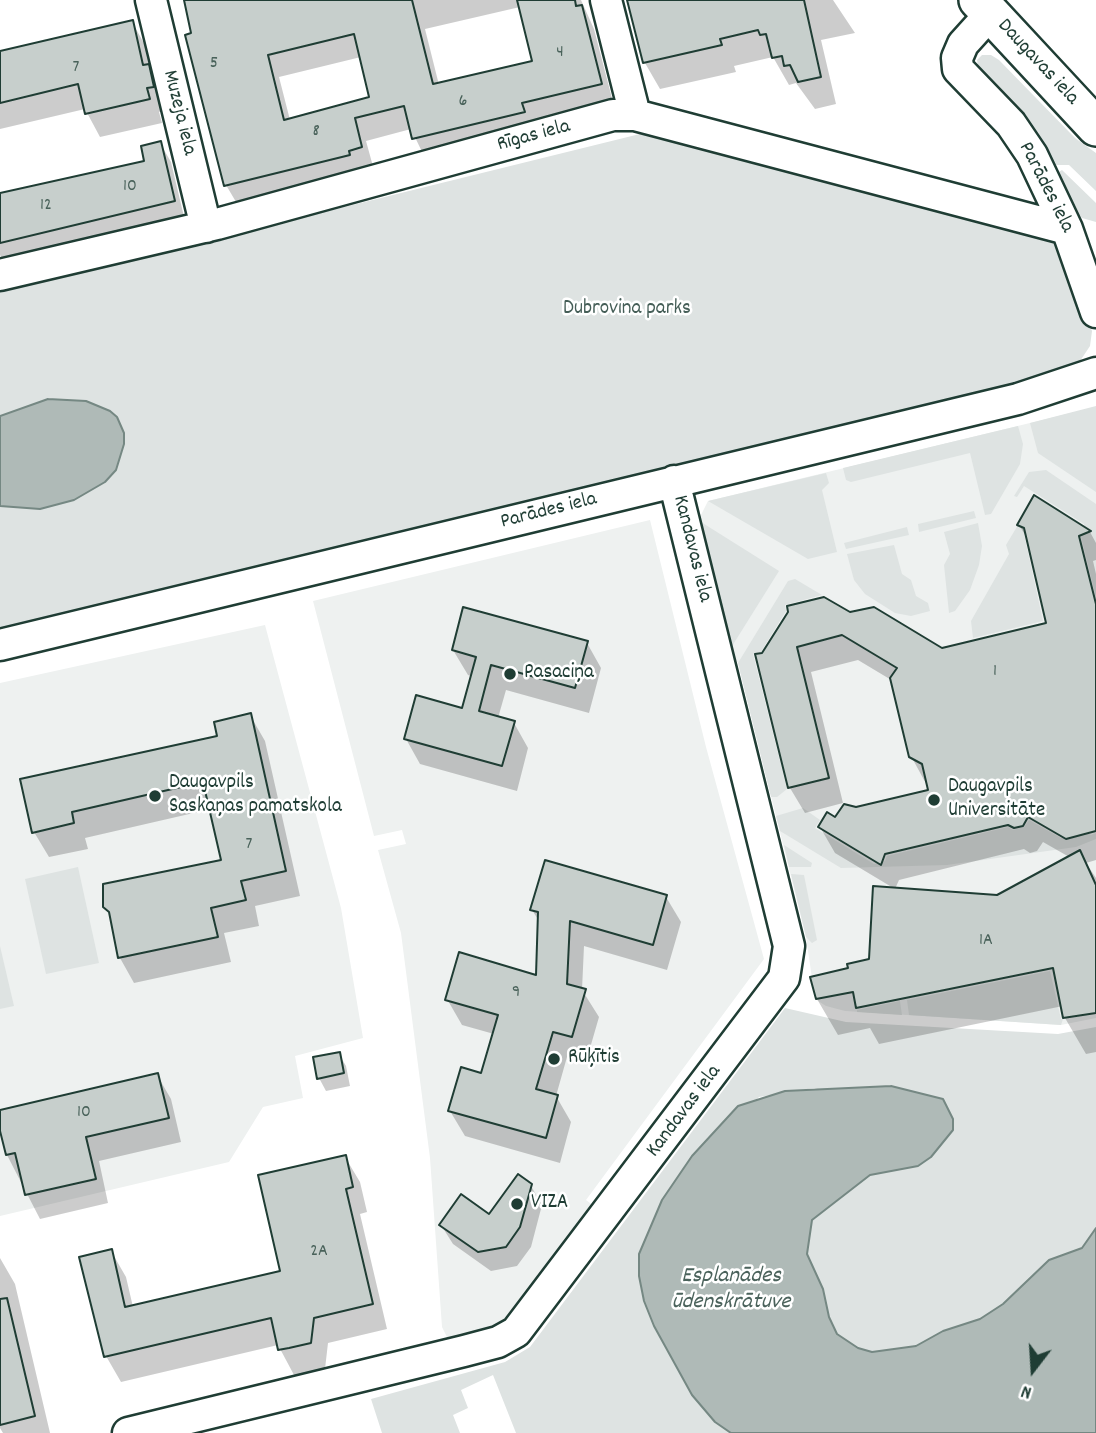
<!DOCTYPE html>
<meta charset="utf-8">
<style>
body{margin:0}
#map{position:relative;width:1096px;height:1433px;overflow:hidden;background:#fff;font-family:Dekko,sans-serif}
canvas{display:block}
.north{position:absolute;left:998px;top:1335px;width:70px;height:70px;-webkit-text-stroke:5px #fff;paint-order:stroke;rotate:197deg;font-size:19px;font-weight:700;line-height:28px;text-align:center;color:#1f3d34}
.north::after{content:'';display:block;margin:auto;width:24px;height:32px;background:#1f3d34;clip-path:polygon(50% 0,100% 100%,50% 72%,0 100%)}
</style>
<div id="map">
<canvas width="1096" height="1433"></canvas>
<div class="north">N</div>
</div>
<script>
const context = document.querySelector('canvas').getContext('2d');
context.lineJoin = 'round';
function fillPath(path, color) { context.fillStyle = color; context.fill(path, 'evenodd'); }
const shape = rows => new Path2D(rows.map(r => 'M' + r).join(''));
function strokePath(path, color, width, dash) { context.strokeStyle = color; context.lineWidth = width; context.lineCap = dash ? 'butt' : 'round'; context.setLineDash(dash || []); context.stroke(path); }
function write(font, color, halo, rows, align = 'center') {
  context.font = font + ' Dekko,sans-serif'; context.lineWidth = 5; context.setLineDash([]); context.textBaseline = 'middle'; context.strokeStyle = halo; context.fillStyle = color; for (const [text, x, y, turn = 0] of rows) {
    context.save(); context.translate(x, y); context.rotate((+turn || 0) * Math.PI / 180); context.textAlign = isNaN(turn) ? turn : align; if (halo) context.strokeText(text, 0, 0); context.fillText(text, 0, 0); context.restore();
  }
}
const built = shape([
 [1096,407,1096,1018,1061,1025,845,1011,826,1006,815,999,806,937,738,663,729,651,697,523,708,501],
 [650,520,706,747,764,959,586,1200,598,1209,505,1325,457,1341,448,1339,442,1327,430,1158,401,933,378,850,406,844,402,830,374,836,313,601],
 [265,625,341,908,363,1038,295,1056,303,1098,263,1107,229,1162,0,1216,0,683]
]);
const green = shape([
 [982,55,991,55,999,60,1075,138,1096,153,1096,191,1069,165,1053,165,1008,100,978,67,977,60],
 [652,131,1053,237,1063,247,1092,331,1090,346,1074,370,1062,377,0,634,0,292],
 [1062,170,1096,203,1096,222,1082,218,1073,210,1057,173],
 [1096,406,1096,492,1038,453,1030,423],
 [1018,426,1023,444,1020,464,991,514,985,515,970,453,851,482,846,480,843,468],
 [1046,470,1096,504,1096,597,1081,537,1086,534,1084,524,1024,486,1017,497,1014,496,1029,472],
 [826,473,829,483,822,490,837,552,808,559,708,501],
 [974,511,976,518,919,532,918,524],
 [701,522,779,571,729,651,697,523],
 [978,523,982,546,979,565,970,590,955,611,949,613,944,565,950,554,944,532],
 [1018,525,1023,529,1043,621,973,638,971,621,1009,554,1006,545],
 [907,527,909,535,846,549,844,543],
 [894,545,902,574,911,580,916,596,928,603,930,611,911,616,895,613,865,594,854,580,847,554],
 [795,579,822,595,785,605,786,611,761,652,753,654,787,789,777,797,771,797,738,663,788,581],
 [803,808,820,820,815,828,874,864,885,861,887,856,1008,827,1013,830,1024,827,1029,820,1061,838,1078,828,1091,835,1096,833,1096,839,1076,847,947,865,841,868,780,831,776,816],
 [784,845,812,863,811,867,789,867],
 [78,867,99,963,46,974,25,879],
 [791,874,804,875,817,940,812,943,806,937],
 [0,946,14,1006,0,1009],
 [1050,971,1061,1019,1063,1019,1061,1025,909,1015,907,1000],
 [900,1001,902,1015,857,1012,857,1010],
 [785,1008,846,1022,1058,1034,1096,1027,1096,1228,1082,1248,1049,1260,1003,1304,980,1319,943,1331,916,1346,872,1352,858,1348,837,1334,829,1317,823,1289,807,1254,812,1220,870,1175,918,1166,931,1157,953,1130,814,1088,759,1097,662,1200,639,1254,644,1301,654,1326,715,1422,731,1433,516,1433,493,1375,461,1390,468,1408,453,1415,460,1433,382,1433,371,1399,505,1362,530,1347]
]);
const water = shape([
 [48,399,86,401,110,411,117,417,124,433,124,444,116,470,105,482,74,500,40,509,0,506,0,416,48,399],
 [891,1086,943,1099,953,1119,953,1130,931,1157,918,1166,870,1175,812,1220,807,1254,823,1289,829,1317,837,1334,858,1348,872,1352,916,1346,943,1331,980,1319,1003,1304,1049,1260,1082,1248,1096,1228,1096,1433,731,1433,715,1422,692,1395,654,1326,644,1301,639,1276,639,1254,662,1200,692,1156,738,1106,785,1091,891,1086]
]);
const shadow = shape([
 [186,0,581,0,594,29,614,106,426,160,411,129,366,141,374,170,239,207,226,185],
 [520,7,535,62,439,85,425,29],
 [361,57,371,98,290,120,279,77],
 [630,0,833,0,855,33,821,40,836,104,815,109,796,83,789,85,773,57,734,66,736,72,660,89,645,63],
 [132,22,145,45,152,74,161,90,166,110,159,112,162,123,100,137,85,109,0,129,0,52],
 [160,143,171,162,185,221,5,264,0,255,0,195,146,162],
 [1035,497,1090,532,1096,543,1096,560,1093,561,1096,574,1096,860,1086,863,1096,878,1096,1052,1086,1054,1065,1018,1063,1006,879,1044,870,1028,838,1035,817,999,850,970,1071,858,1043,842,1037,851,1030,853,1024,849,899,880,895,889,835,853,820,827,856,808,930,791,911,756,893,681,858,660,811,672,843,803,805,813,790,788,757,656,850,614,942,650,1048,624,1030,543,1019,525],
 [587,643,601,668,589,713,506,690,498,718,514,723,528,748,517,791,420,764,406,739,463,710,473,677,468,675,453,650],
 [250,715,265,741,300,896,255,906,259,926,224,933,231,962,134,983,120,958,112,918,105,907,223,861,211,809,85,838,88,849,49,857,34,832,22,781,219,737],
 [666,897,681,922,667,970,584,946,582,990,599,1017,586,1062,567,1057,556,1096,571,1122,560,1163,465,1136,450,1111,483,1075,494,1034,462,1025,447,999,538,977,539,921,532,910],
 [339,1054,346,1066,350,1086,326,1091,319,1078],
 [157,1075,171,1099,181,1142,99,1161,108,1203,40,1219,7,1155,0,1111],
 [345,1157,360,1182,367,1212,360,1214,387,1329,328,1343,325,1369,305,1373,294,1375,278,1345,121,1382,106,1356,111,1251,126,1277,133,1307,282,1272],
 [531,1186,542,1205,531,1247,517,1266,491,1271,453,1244,441,1225,490,1217],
 [0,1258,15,1284,50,1433,3,1433,0,1428]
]);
const building = shape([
 [184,0,412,0,433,84,532,61,517,0,575,0,576,6,582,5,602,84,522,103,525,112,412,139,404,106,355,118,362,147,349,151,350,155,224,186,185,35,191,33,184,0],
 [354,34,369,97,284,120,268,55,354,34],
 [627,0,804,0,821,77,798,82,790,65,784,66,782,56,772,58,766,34,760,35,758,30,720,39,722,45,643,63,627,0],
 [133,20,143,65,149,64,154,87,147,88,150,99,85,114,78,84,0,103,0,51,133,20],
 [161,141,175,201,0,243,0,193,144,161,141,146,161,141],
 [1034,495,1091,531,1079,536,1096,604,1096,831,1066,839,1028,817,1023,826,1014,828,1008,825,885,854,881,865,818,827,827,812,835,817,844,804,856,807,928,790,922,764,909,757,890,678,897,668,842,635,797,647,829,778,788,788,755,654,762,653,788,612,787,606,824,597,850,612,874,607,942,648,1046,623,1024,528,1017,525,1034,495],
 [463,607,588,641,575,688,491,665,479,711,515,721,502,766,404,739,416,695,462,708,476,657,452,650,463,607],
 [251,713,286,871,241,881,246,900,211,908,218,937,118,958,109,912,103,907,103,884,221,860,203,782,72,812,74,823,32,833,20,779,217,736,214,722,251,713],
 [1080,850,1096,885,1096,1013,1063,1018,1053,968,856,1008,853,992,816,999,810,977,848,968,847,964,869,959,873,886,997,895,1080,850],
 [545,860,667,895,653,945,570,921,567,984,586,989,572,1037,553,1032,536,1089,558,1095,546,1138,448,1111,461,1067,481,1073,498,1015,445,1000,459,952,536,975,538,912,530,910,545,860],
 [340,1052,344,1073,317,1079,313,1057,340,1052],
 [158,1073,169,1118,86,1137,96,1179,25,1195,15,1153,6,1155,0,1131,0,1110,158,1073],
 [346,1155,353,1187,346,1189,373,1304,314,1318,311,1343,289,1348,278,1350,271,1318,104,1357,79,1257,112,1249,125,1307,280,1271,258,1175,346,1155],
 [518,1174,532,1184,520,1227,506,1247,478,1252,439,1225,461,1194,489,1214,518,1174],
 [7,1298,35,1416,0,1425,0,1299,7,1298]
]);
const minor = shape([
 [151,0,206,227],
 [606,0,635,115],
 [991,13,963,44,957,58,958,69,1011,124,1032,155,1067,229,1096,312],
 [0,275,217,224,613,115,635,115,1067,229],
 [0,645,1018,399,1096,373],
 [128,1433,464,1351,498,1342,516,1332,784,978,789,946,674,481]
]);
const major = shape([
 [978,0,1096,127]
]);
const markers = [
 [510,674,7,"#1f3d34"],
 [155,796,7,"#1f3d34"],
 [934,800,7,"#1f3d34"],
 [554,1059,7,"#1f3d34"],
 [517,1204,7,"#1f3d34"]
];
const numberNames = [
 ["4",560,54],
 ["5",214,65],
 ["7",76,69],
 ["6",463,103],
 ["8",316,133],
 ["10",130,188],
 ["12",46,207],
 ["1",995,673],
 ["7",249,846],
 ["1A",986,942],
 ["9",516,994],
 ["10",84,1114],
 ["2A",319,1253]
];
const streetNames = [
 ["Daugavas iela",1037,63,47],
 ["Muzeja iela",178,113,76],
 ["Rīgas iela",534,137,-15],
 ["Parādes iela",1045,188,63],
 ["Parādes iela",549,512,-14],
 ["Kandavas iela",691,549,76],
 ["Kandavas iela",685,1112,-53]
];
const parkNames = [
 ["Dubrovina parks",627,310]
];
const poiNames = [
 ["Pasaciņa",524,674],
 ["Daugavpils",169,784],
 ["Saskaņas pamatskola",169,808],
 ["Daugavpils",948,788],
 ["Universitāte",948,812],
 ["Rūķītis",568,1059],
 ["VIZA",531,1204]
];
const waterNames = [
 ["Esplanādes",731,1278],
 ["ūdenskrātuve",731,1304]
];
fillPath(built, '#eef1f0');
fillPath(green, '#dee3e2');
fillPath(water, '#afbab7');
strokePath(water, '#758883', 2);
fillPath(shadow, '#0003');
fillPath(building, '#c7cfcc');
strokePath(building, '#1f3d34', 2);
strokePath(minor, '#1f3d34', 35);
strokePath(major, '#1f3d34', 42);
strokePath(minor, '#fff', 30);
strokePath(major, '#fff', 37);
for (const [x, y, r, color] of markers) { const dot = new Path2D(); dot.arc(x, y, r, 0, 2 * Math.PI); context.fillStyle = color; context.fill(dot); strokePath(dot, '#fff', 2.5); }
write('18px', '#49625a', null, numberNames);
write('21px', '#1f3d34', '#fff', streetNames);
write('21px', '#455e57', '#fff', parkNames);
write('21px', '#1f3d34', '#fff', poiNames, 'left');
write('italic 23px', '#4a625b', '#fff', waterNames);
</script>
